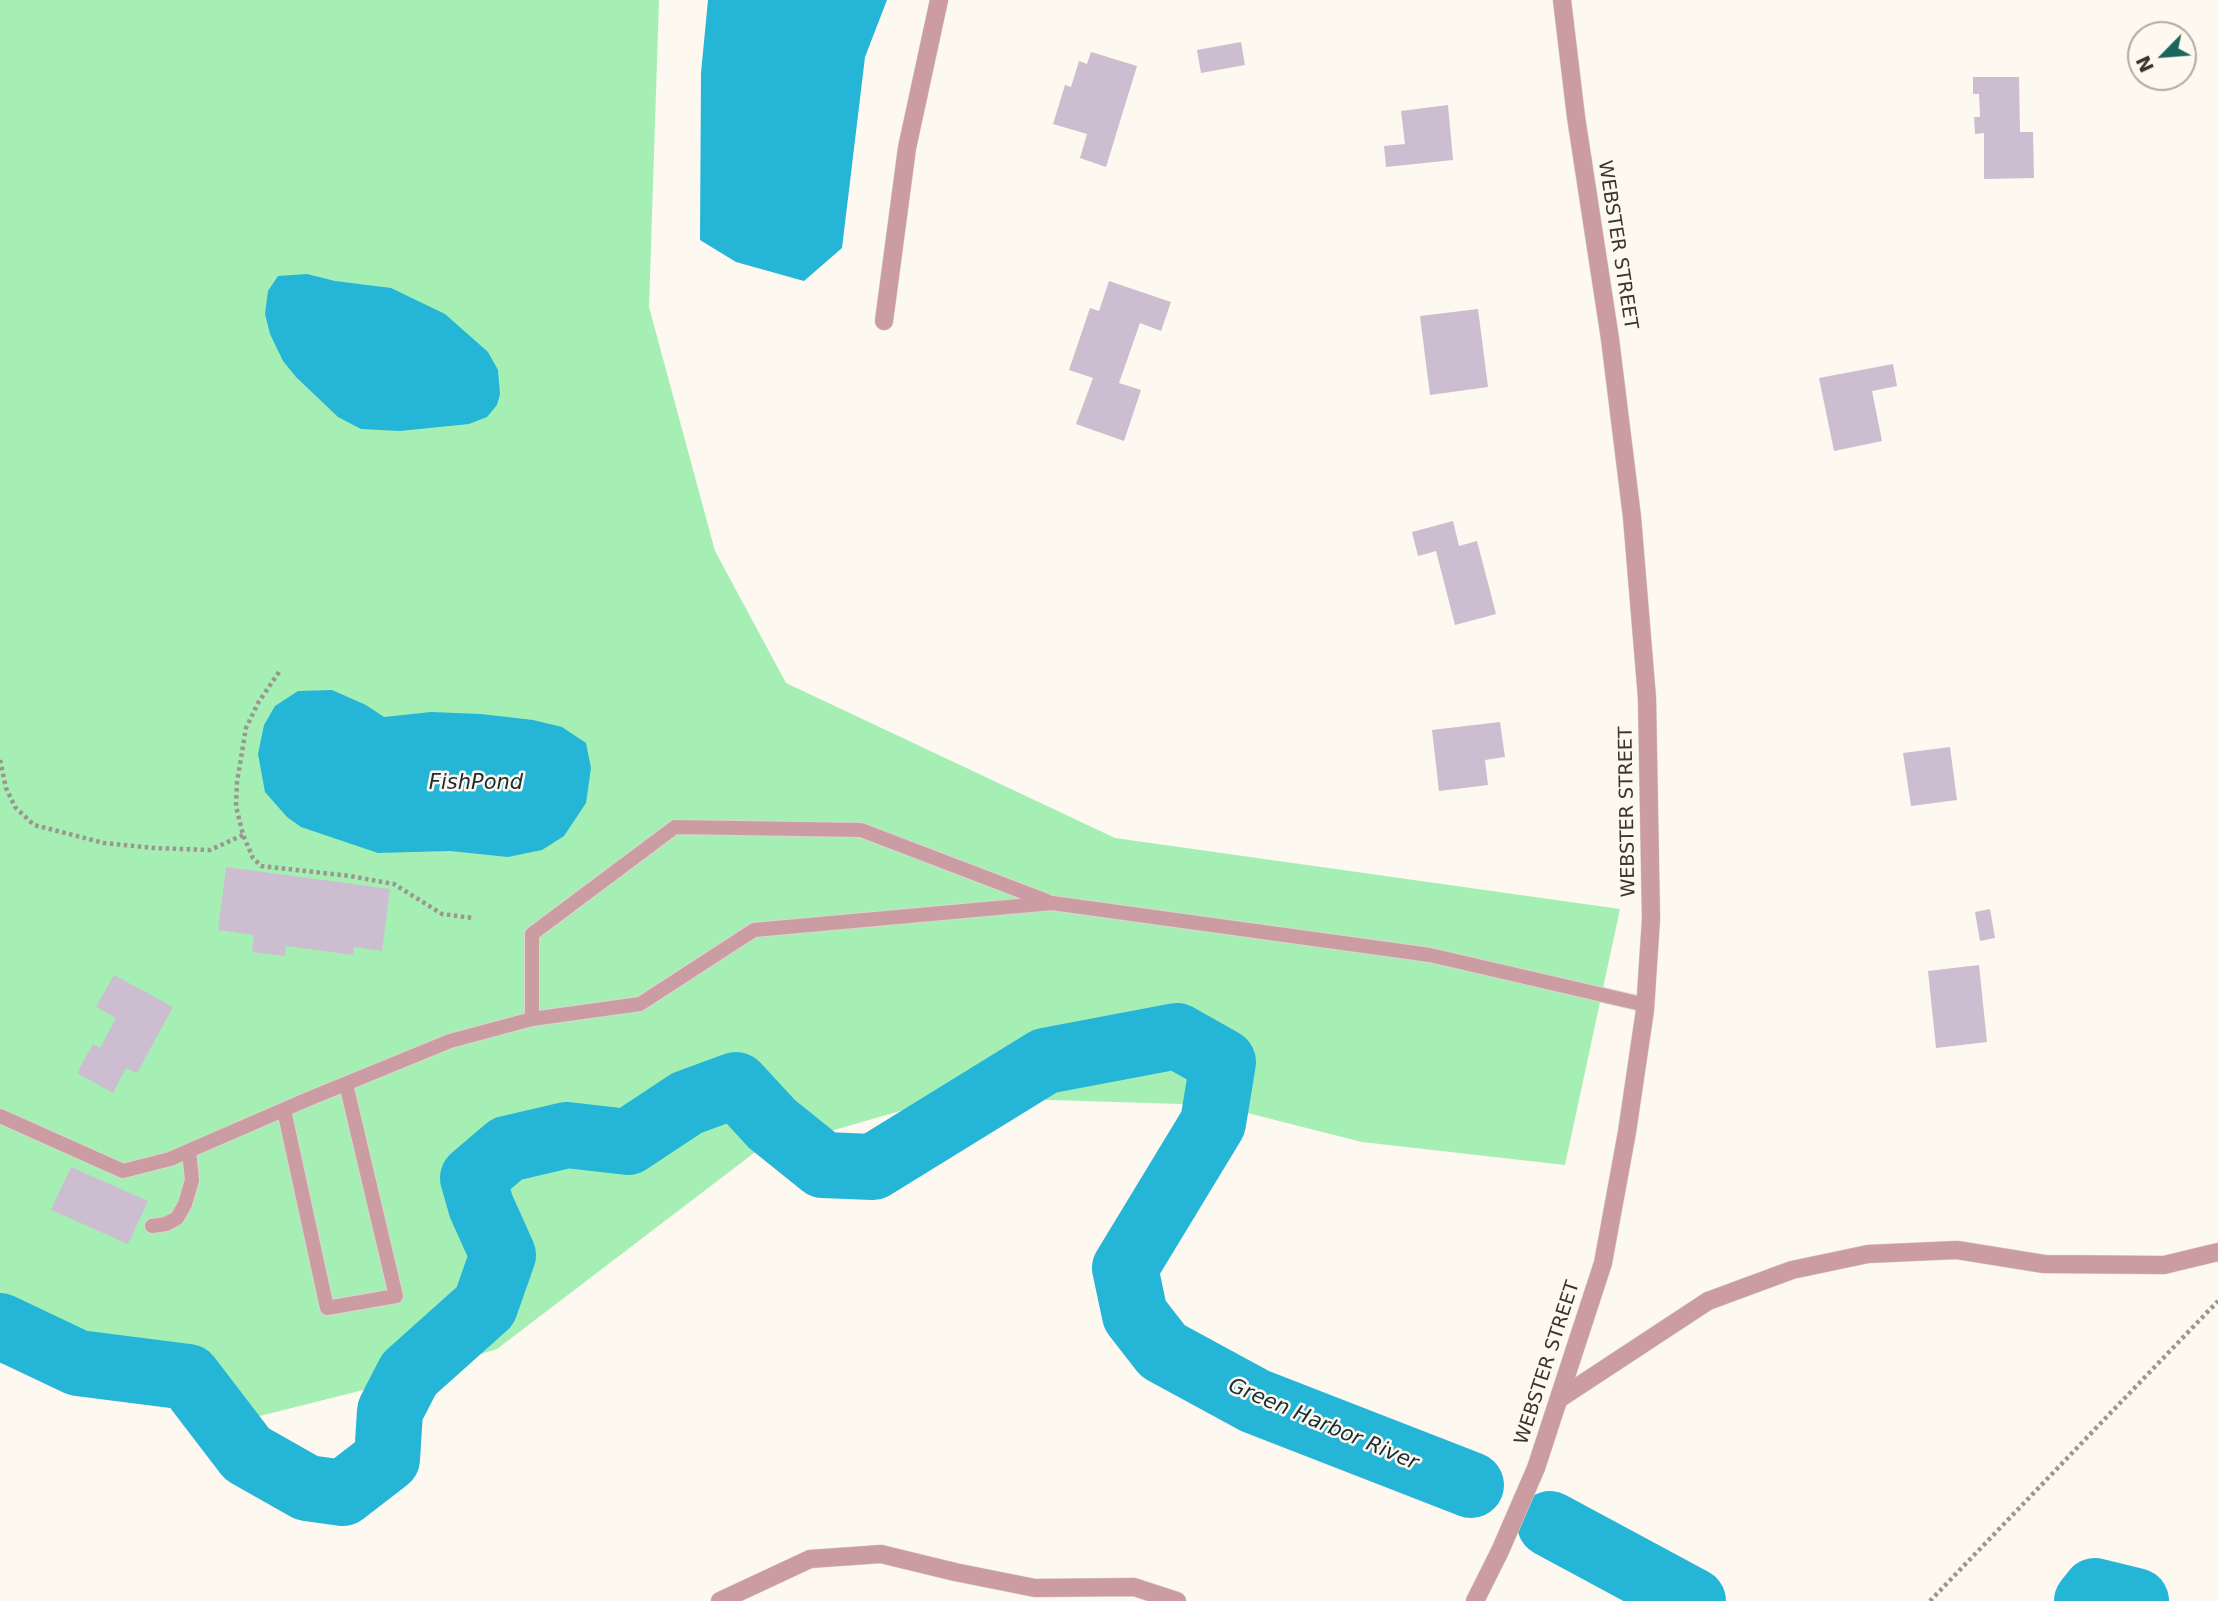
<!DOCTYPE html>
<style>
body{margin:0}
#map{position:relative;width:2218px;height:1601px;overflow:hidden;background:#fdf8f0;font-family:"DejaVu Sans",sans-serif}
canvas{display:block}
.north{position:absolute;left:2127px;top:21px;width:70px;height:70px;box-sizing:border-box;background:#fdf8f0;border:2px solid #afaaa2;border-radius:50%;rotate:245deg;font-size:19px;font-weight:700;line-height:28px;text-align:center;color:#39342c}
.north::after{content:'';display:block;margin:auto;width:24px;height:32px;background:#1b655c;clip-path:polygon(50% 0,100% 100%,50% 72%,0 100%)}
</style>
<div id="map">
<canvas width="2218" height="1601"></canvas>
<div class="north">N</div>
</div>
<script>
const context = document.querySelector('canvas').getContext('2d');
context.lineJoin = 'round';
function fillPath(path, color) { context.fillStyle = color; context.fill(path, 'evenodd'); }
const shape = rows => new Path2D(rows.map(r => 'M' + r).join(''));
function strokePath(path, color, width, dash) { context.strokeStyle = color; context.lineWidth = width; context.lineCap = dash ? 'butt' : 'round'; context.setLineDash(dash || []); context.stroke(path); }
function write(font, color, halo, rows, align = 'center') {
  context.font = font + ' "DejaVu Sans",sans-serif'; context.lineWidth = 5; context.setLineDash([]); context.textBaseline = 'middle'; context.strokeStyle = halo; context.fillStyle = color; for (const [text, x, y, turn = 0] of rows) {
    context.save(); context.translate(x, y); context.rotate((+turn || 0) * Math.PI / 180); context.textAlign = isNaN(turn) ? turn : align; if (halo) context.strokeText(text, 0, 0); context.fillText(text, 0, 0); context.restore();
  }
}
const green = shape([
 [0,0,659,0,649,307,715,551,786,683,1115,838,1620,909,1565,1165,1362,1142,1216,1105,949,1097,754,1153,497,1349,375,1387,248,1419,120,1397,0,1363]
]);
const water = shape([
 [708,0,887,0,865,57,842,248,804,281,736,262,700,240,701,73],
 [307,274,335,281,391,288,445,314,488,352,498,370,500,394,497,405,487,417,469,424,400,431,361,429,338,417,296,377,283,361,270,334,265,314,268,291,278,276],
 [332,690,366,705,384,717,431,712,481,714,533,720,562,727,586,743,591,768,586,803,564,836,542,850,508,857,450,851,378,853,301,827,287,817,265,792,258,754,264,725,275,706,298,691]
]);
const river = shape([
 [0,1326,78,1363,188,1377,247,1454,307,1488,343,1493,387,1459,390,1411,409,1374,485,1306,503,1255,481,1206,473,1178,507,1149,567,1135,628,1142,687,1103,736,1085,772,1124,823,1165,873,1167,1045,1061,1177,1036,1223,1062,1213,1123,1125,1268,1135,1315,1163,1351,1255,1401,1471,1485],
 [1550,1524,1693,1601],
 [2087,1601,2095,1591,2136,1601]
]);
const building = shape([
 [1241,42,1245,65,1201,73,1197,50],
 [1091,52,1137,66,1106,167,1080,158,1087,134,1053,124,1065,85,1071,87,1079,61,1087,64],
 [1973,77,2019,77,2020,132,2033,132,2034,178,1984,179,1984,133,1975,134,1974,117,1980,117,1979,94,1973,94],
 [1448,105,1453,160,1386,167,1384,146,1405,144,1401,111],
 [1109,281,1171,302,1161,331,1140,323,1119,383,1141,390,1124,441,1076,424,1093,378,1069,370,1090,308,1099,311],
 [1478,309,1488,387,1430,395,1420,316],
 [1893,364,1897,386,1872,391,1882,441,1834,451,1819,378],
 [1453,521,1459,546,1477,541,1496,614,1455,625,1436,551,1418,556,1412,532],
 [1500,722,1505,757,1485,760,1488,785,1439,791,1432,730],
 [1950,747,1957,800,1911,806,1903,753],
 [226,867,390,889,382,951,354,947,353,955,286,946,285,956,252,952,254,935,218,930],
 [1990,909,1995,938,1980,941,1975,912],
 [1979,965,1987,1042,1936,1048,1928,971],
 [114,975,173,1007,137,1073,126,1068,113,1093,77,1073,93,1044,100,1048,116,1018,96,1007],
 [71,1167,148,1201,128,1244,51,1210]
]);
const path = shape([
 [279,672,258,703,246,728,237,782,236,806,243,835,253,858,261,866,350,876,394,884,442,914,473,918],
 [0,760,6,788,15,807,34,825,104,843,154,848,210,850,243,835],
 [1930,1601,2218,1301]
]);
const service = shape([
 [532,1019,532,934,675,827,861,830,1047,901],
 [284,1110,327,1308,396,1296,346,1084],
 [0,1116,123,1171,170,1159,306,1100,450,1041,532,1019,640,1004,754,930,1052,903,1430,955,1646,1005],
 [152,1226,166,1224,177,1218,185,1204,192,1180,189,1151]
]);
const minor = shape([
 [884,321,907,148,939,0],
 [1559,1399,1708,1301,1792,1270,1868,1254,1957,1250,2044,1264,2164,1265,2218,1252],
 [720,1601,810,1559,881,1554,955,1572,1035,1588,1134,1587,1177,1601]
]);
const tertiary = shape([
 [1475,1601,1500,1551,1536,1468,1603,1263,1627,1132,1645,1010,1651,919,1647,698,1632,517,1610,339,1576,117,1562,0]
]);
const streetNames = [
 ["WEBSTER STREET",1617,245,81],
 ["WEBSTER STREET",1628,812,-91],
 ["WEBSTER STREET",1548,1363,-72]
];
const waterNames = [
 ["FishPond",476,784],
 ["Green Harbor River",1323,1425,23]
];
fillPath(green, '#a5efb5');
fillPath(water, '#25b5d7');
strokePath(river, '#25b5d7', 66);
fillPath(building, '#ccbed0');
strokePath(service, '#dad5cd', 16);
strokePath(minor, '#dad5cd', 19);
strokePath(tertiary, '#dad5cd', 19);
strokePath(path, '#9b968e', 4.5, [3.5, 3.5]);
strokePath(service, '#cb9da3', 14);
strokePath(minor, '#cb9da3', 18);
strokePath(tertiary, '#cb9da3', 18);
write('19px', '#39342c', '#fdf8f0', streetNames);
write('italic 21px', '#182e34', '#fdf8f0', waterNames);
</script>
